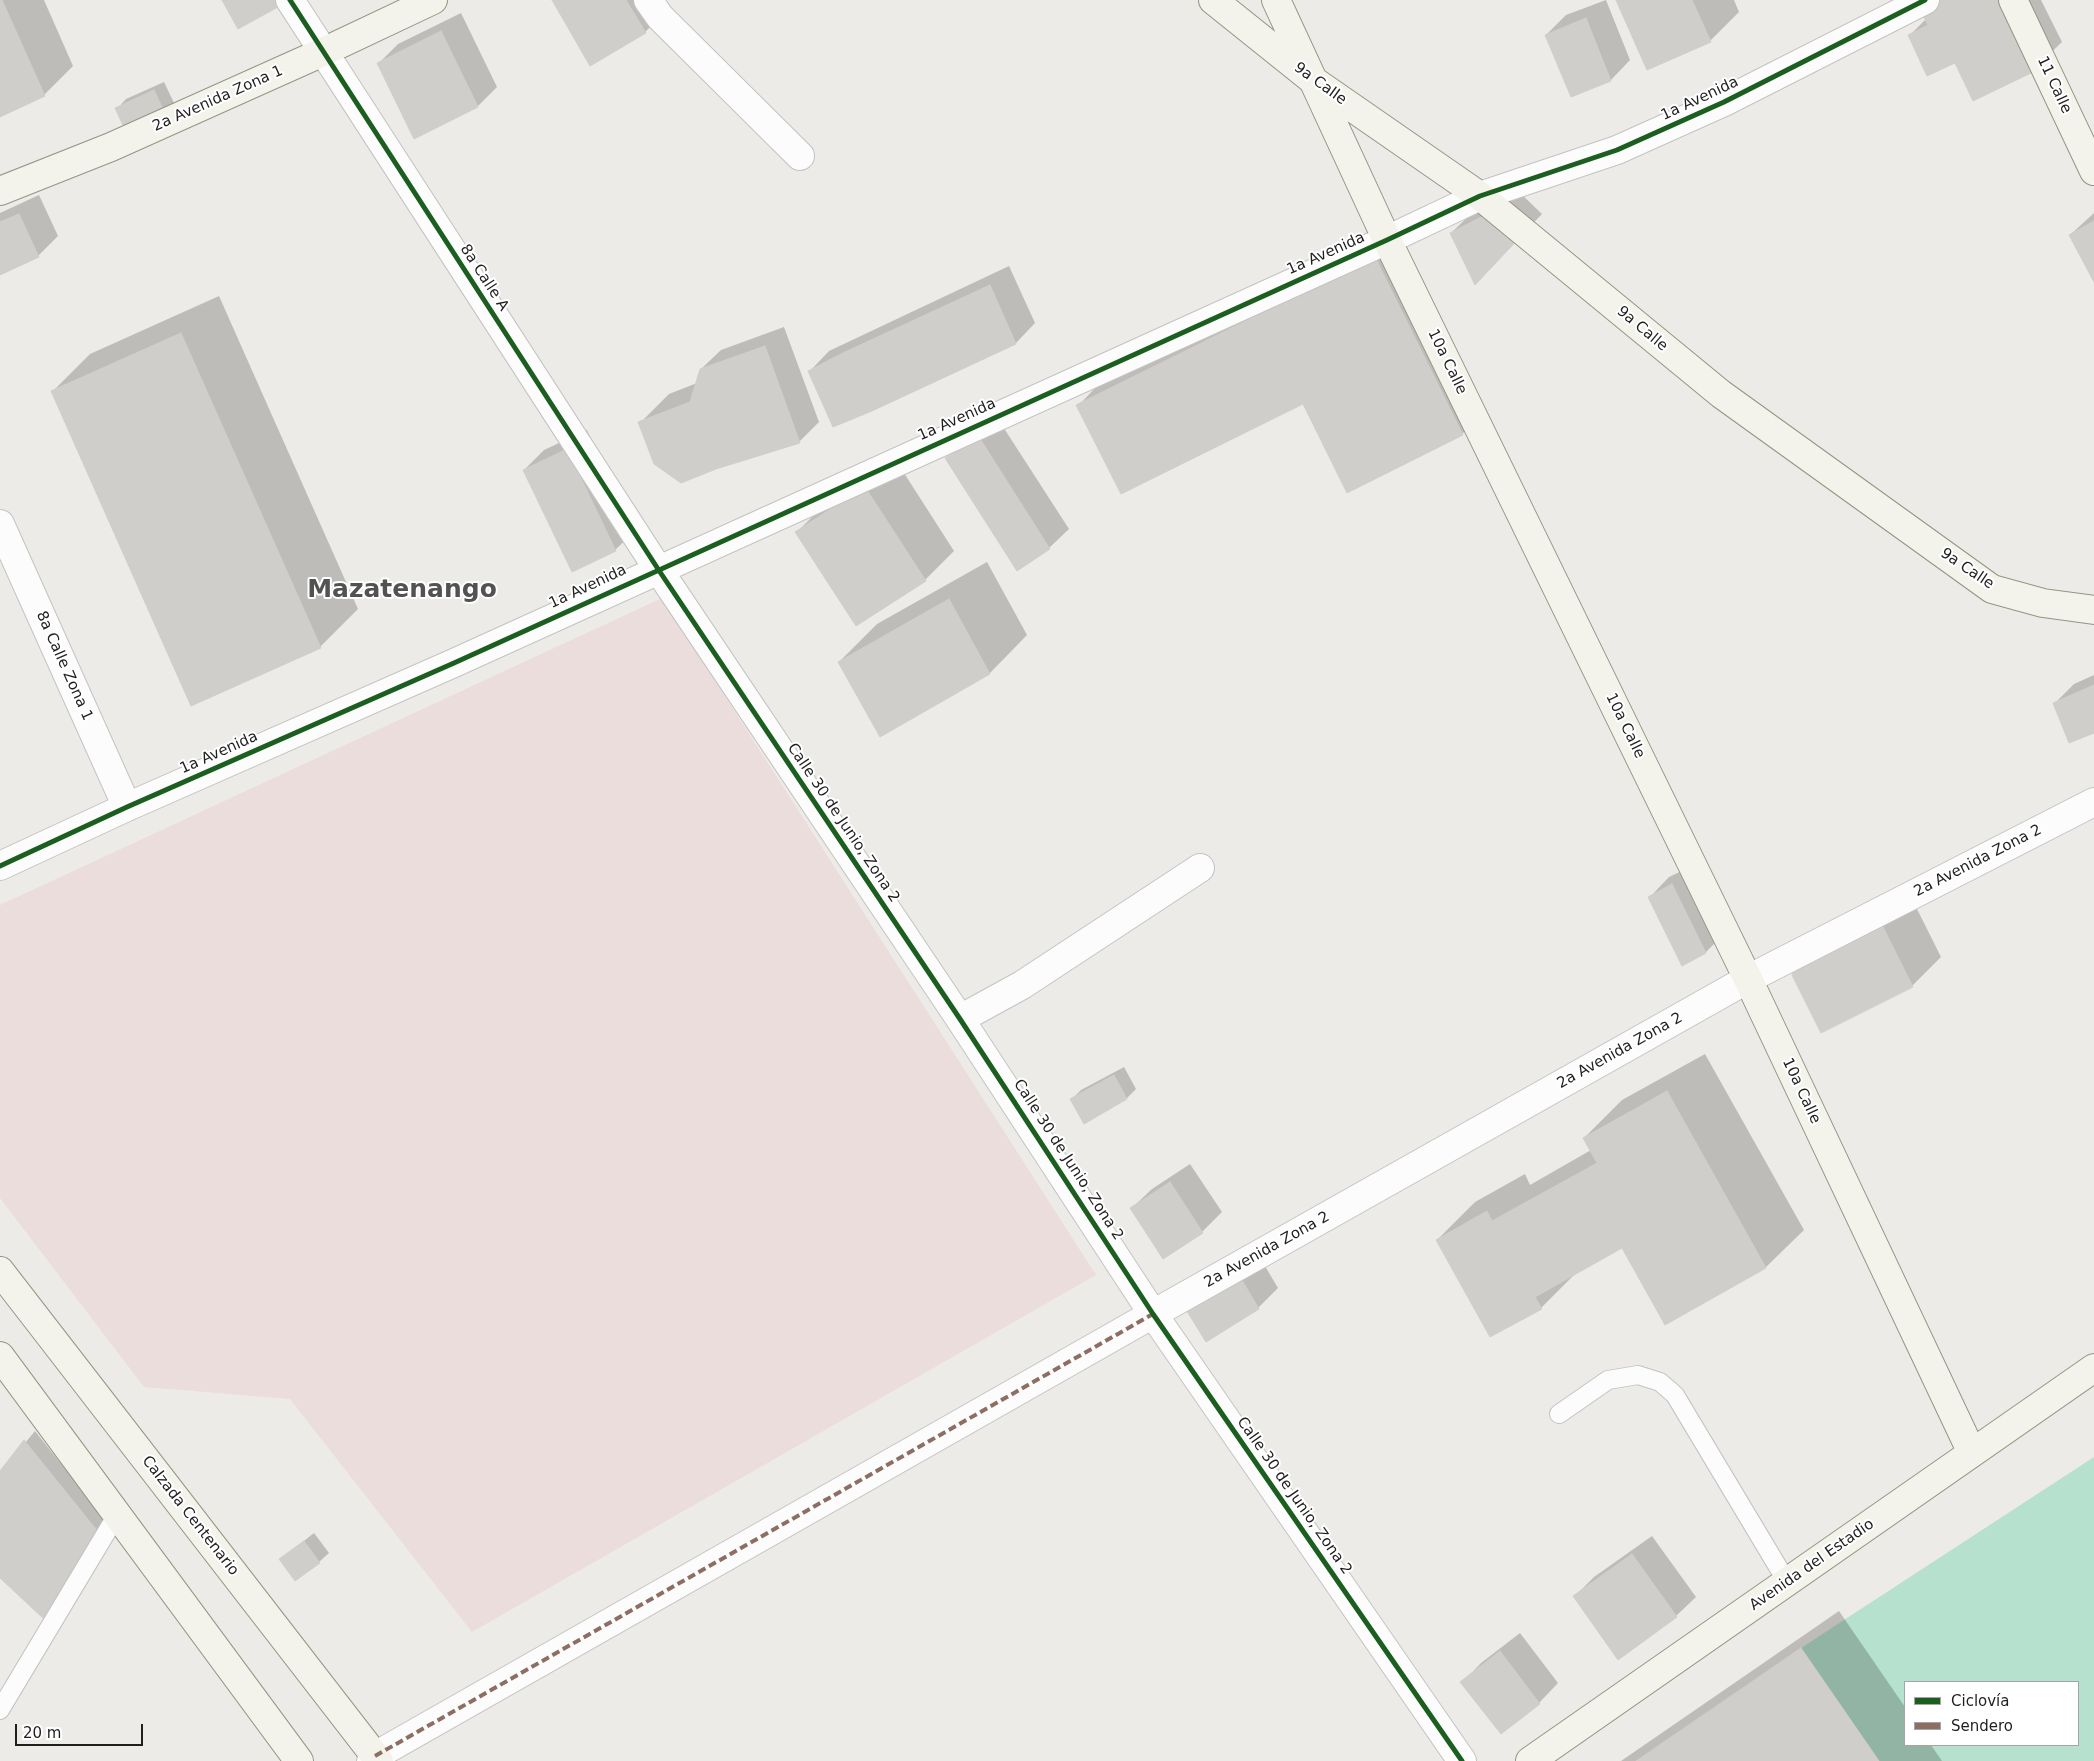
<!DOCTYPE html>
<meta charset="utf-8">
<style>
body{margin:0}
#map{position:relative;width:2094px;height:1761px;overflow:hidden;background:#edebe8;font-family:"DejaVu Sans",sans-serif}
canvas{display:block}
.legend{position:absolute;left:1904px;top:1681px;width:175px;height:65px;box-sizing:border-box;background:#fff;border:1px solid #a5a5a5;margin:0;padding:6px 9px;list-style:none;font-size:15px;color:#1f1f1f}
.legend li{display:flex;align-items:center;gap:10px;height:25px}
.legend b{width:25px;border:1px solid #a5a5a5}
.scale{position:absolute;left:15px;top:1724px;width:128px;height:22px;box-sizing:border-box;border:2px solid #1f1f1f;border-top:0;padding-left:6px;font-size:15px;line-height:18px;white-space:nowrap;color:#1f1f1f;-webkit-text-stroke:4px #fff;paint-order:stroke}
</style>
<div id="map">
<canvas width="2094" height="1761"></canvas>
<ul class="legend">
<li><b style="height:6px;background:#1b5e20"></b>Ciclovía</li>
<li><b style="height:6px;background:#8d6e63"></b>Sendero</li>
</ul>
<div class="scale">20 m</div>
</div>
<script>
const context = document.querySelector('canvas').getContext('2d');
context.lineJoin = 'round';
function fillPath(path, color) { context.fillStyle = color; context.fill(path, 'evenodd'); }
const shape = rows => new Path2D(rows.map(r => 'M' + r).join(''));
function strokePath(path, color, width, dash) { context.strokeStyle = color; context.lineWidth = width; context.lineCap = dash ? 'butt' : 'round'; context.setLineDash(dash || []); context.stroke(path); }
function write(font, color, halo, rows, align = 'center') {
  context.font = font + ' "DejaVu Sans",sans-serif'; context.lineWidth = 4; context.setLineDash([]); context.textBaseline = 'middle'; context.strokeStyle = halo; context.fillStyle = color; for (const [text, x, y, turn = 0] of rows) {
    context.save(); context.translate(x, y); context.rotate((+turn || 0) * Math.PI / 180); context.textAlign = isNaN(turn) ? turn : align; if (halo) context.strokeText(text, 0, 0); context.fillText(text, 0, 0); context.restore();
  }
}
const commercial = shape([
 [662,598,1096,1275,472,1632,290,1399,144,1387,0,1198,0,905]
]);
const pitch = shape([
 [2094,1457,2094,1761,1636,1761,1801,1648],
 [1905,1682,2078,1682,2078,1745,1905,1745]
]);
const shadow = shape([
 [0,0,44,0,73,66,44,95,0,115],
 [553,0,657,0,665,13,645,32],
 [1606,0,1630,60,1611,80,1571,96,1546,35,1566,15],
 [1617,0,1734,0,1739,12,1710,41],
 [1929,0,2041,0,2062,42,2032,71,1955,61,1910,35,1926,19],
 [461,13,497,87,478,106,378,64,398,44],
 [164,82,176,107,128,134,117,109,126,99],
 [1517,190,1542,214,1476,283,1451,233,1471,214],
 [39,195,58,236,38,256,0,273,0,213],
 [2094,213,2094,280,2070,235],
 [1394,238,1482,415,1462,434,1304,402,1078,406,1097,386],
 [1009,266,1035,323,1016,343,833,425,810,371,829,351],
 [219,296,358,609,320,647,52,392,90,354],
 [784,327,819,422,799,442,640,423,669,394,697,383,701,369,721,350],
 [998,419,1069,529,1049,548,947,458,967,439],
 [587,430,635,531,615,550,524,470,544,450],
 [895,459,954,551,925,580,797,532,826,503],
 [987,562,1027,635,990,673,880,735,839,662,877,624],
 [2094,675,2094,732,2054,704,2074,684],
 [1692,866,1725,933,1706,952,1683,964,1650,897,1669,877],
 [1906,887,1941,957,1912,986,1794,975],
 [1705,1054,1804,1230,1766,1267,1623,1246,1577,1272,1541,1308,1437,1240,1475,1202,1525,1174,1530,1185,1591,1150,1584,1138,1622,1100],
 [1124,1067,1136,1089,1127,1098,1072,1099,1081,1090],
 [1190,1164,1222,1212,1202,1232,1164,1257,1132,1208,1152,1189],
 [1259,1256,1278,1288,1258,1308,1207,1340,1206,1289],
 [35,1431,108,1523,55,1609,0,1576,0,1473],
 [314,1533,329,1553,319,1562,281,1559],
 [1652,1536,1696,1597,1676,1616,1575,1596,1594,1577],
 [1839,1611,1905,1707,1905,1745,1931,1745,1942,1761,1621,1761],
 [1520,1633,1558,1683,1539,1703,1462,1683,1481,1663]
]);
const building = shape([
 [0,0,2,0,45,96,0,117,0,0],
 [222,0,276,0,280,6,238,29,222,0],
 [552,0,626,0,646,33,590,66,552,0],
 [1616,0,1692,0,1711,42,1647,70,1616,0],
 [1935,0,1999,0,2033,72,1973,101,1955,63,1927,76,1908,35,1928,25,1919,7,1935,0],
 [1586,18,1611,81,1571,97,1545,35,1586,18],
 [441,31,478,107,414,139,377,63,441,31],
 [154,90,167,118,128,136,115,108,154,90],
 [1497,209,1523,234,1475,285,1450,233,1497,209],
 [19,214,39,257,0,275,0,222,19,214],
 [2094,221,2094,282,2069,235,2094,221],
 [1375,257,1463,435,1347,493,1303,404,1121,494,1076,405,1375,257],
 [990,285,1016,344,872,411,845,352,990,285],
 [181,333,321,648,191,706,51,391,181,333],
 [765,346,800,443,716,469,690,402,700,369,765,346],
 [845,352,872,411,833,427,808,371,845,352],
 [690,402,716,469,681,483,654,464,638,422,690,402],
 [979,437,1050,549,1017,571,945,458,979,437],
 [567,449,616,551,572,572,523,470,567,449],
 [865,487,926,581,856,626,795,532,865,487],
 [949,599,990,674,880,737,838,662,949,599],
 [2094,685,2094,733,2069,743,2053,703,2094,685],
 [1672,884,1706,953,1682,966,1648,897,1672,884],
 [1877,915,1913,987,1821,1033,1792,975,1802,952,1877,915],
 [1114,1075,1127,1099,1084,1124,1070,1099,1114,1075],
 [1667,1091,1766,1268,1665,1325,1622,1248,1535,1297,1542,1309,1490,1337,1436,1240,1487,1211,1492,1221,1597,1163,1583,1138,1667,1091],
 [1170,1182,1203,1233,1163,1259,1130,1208,1170,1182],
 [1239,1275,1259,1309,1206,1342,1185,1308,1239,1275],
 [24,1440,99,1533,45,1620,0,1578,0,1471,24,1440],
 [304,1541,320,1563,295,1581,279,1559,304,1541],
 [1632,1554,1677,1617,1618,1660,1573,1596,1632,1554],
 [1801,1648,1879,1761,1636,1761,1801,1648],
 [1500,1651,1540,1704,1501,1734,1460,1682,1500,1651]
]);
const lane = shape([
 [1559,1414,1608,1380,1638,1375,1660,1382,1675,1395,1787,1582],
 [0,1710,118,1513]
]);
const street = shape([
 [290,0,658,569,960,1019,1153,1314,1462,1761],
 [648,0,660,17,800,156],
 [0,524,127,807],
 [0,866,127,807,454,663,1387,240,1480,196,1617,150,1724,102,1925,0],
 [960,1019,1022,985,1200,868],
 [371,1761,375,1756,1153,1314,1748,979,2094,802]
]);
const secondary = shape([
 [1213,0,1314,81,1480,196,1721,394,1992,589,2043,603,2094,610],
 [1276,0,1387,240,1748,979,1972,1453],
 [2013,0,2094,171],
 [0,191,111,147,323,52,433,0],
 [0,1271,379,1761],
 [0,1356,299,1761],
 [1530,1761,2094,1368]
]);
const quiet = shape([
 [375,1756,1153,1314]
]);
const cycleway = shape([
 [290,0,658,569,960,1019,1153,1314,1462,1761],
 [0,866,127,807,454,663,1387,240,1480,196,1617,150,1724,102,1925,0]
]);
const streetNames = [
 ["9a Calle",1320,84,36],
 ["11 Calle",2054,85,65],
 ["2a Avenida Zona 1",218,99,-24],
 ["1a Avenida",1700,99,-25],
 ["1a Avenida",1326,254,-24],
 ["8a Calle A",484,278,57],
 ["9a Calle",1642,329,40],
 ["10a Calle",1447,362,64],
 ["1a Avenida",957,420,-24],
 ["9a Calle",1967,569,34],
 ["1a Avenida",588,587,-25],
 ["8a Calle Zona 1",64,666,66],
 ["10a Calle",1625,726,64],
 ["1a Avenida",219,753,-24],
 ["Calle 30 de Junio, Zona 2",843,823,56],
 ["2a Avenida Zona 2",1978,861,-27],
 ["2a Avenida Zona 2",1620,1051,-29],
 ["10a Calle",1801,1091,65],
 ["Calle 30 de Junio, Zona 2",1068,1160,57],
 ["2a Avenida Zona 2",1267,1250,-29],
 ["Calle 30 de Junio, Zona 2",1294,1496,55],
 ["Calzada Centenario",190,1516,52],
 ["Avenida del Estadio",1812,1565,-35]
];
const townNames = [
 ["Mazatenango",402,590]
];
fillPath(commercial, '#eadddb');
fillPath(pitch, '#b7e1cf');
fillPath(shadow, '#0003');
fillPath(building, '#d0cecb');
strokePath(building, '#d0cdca', 1);
strokePath(lane, '#c4c3c2', 20);
strokePath(street, '#c4c3c2', 30);
strokePath(secondary, '#949582', 30);
strokePath(lane, '#fcfcfc', 18);
strokePath(street, '#fcfcfc', 28);
strokePath(secondary, '#f3f3eb', 28);
strokePath(quiet, '#8d6e63', 4, [8, 4]);
strokePath(cycleway, '#1b5e20', 5);
write('15px', '#1f1f1f', '#fff', streetNames);
write('bold 25px', '#525252', '#fff', townNames);
</script>
